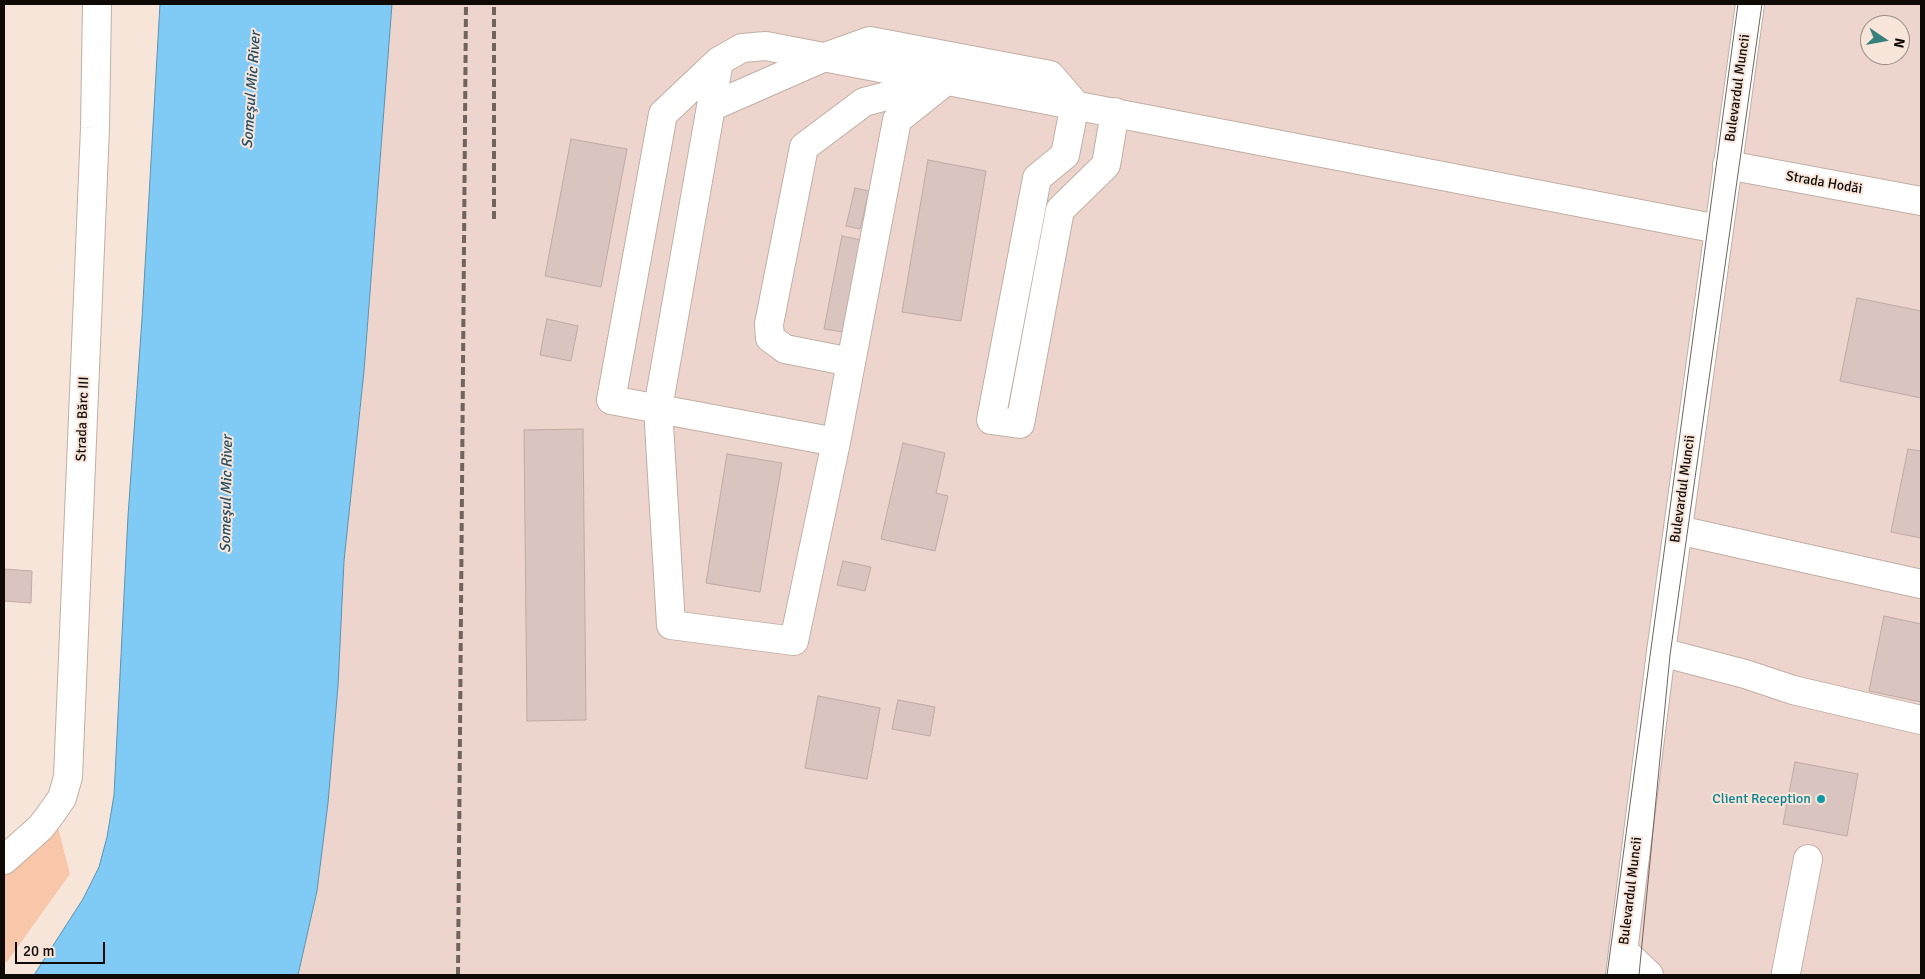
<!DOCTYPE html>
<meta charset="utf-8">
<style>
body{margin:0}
#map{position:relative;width:1925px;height:979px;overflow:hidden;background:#f8e5da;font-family:Signika,sans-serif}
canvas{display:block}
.frame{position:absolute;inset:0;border:5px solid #100a07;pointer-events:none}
.north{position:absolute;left:1860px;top:15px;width:50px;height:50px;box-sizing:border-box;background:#f8e5da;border:1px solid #9b8d86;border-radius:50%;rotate:102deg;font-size:14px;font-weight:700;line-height:20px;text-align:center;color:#100a07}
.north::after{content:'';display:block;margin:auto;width:18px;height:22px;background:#38807e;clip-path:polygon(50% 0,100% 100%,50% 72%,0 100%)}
.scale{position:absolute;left:15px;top:942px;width:90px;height:22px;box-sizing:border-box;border:2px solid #100a07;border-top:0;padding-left:6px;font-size:15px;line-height:18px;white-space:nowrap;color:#100a07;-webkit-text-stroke:4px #f8e5da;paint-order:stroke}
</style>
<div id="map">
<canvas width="1925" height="979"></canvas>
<div class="frame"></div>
<div class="north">N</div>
<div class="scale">20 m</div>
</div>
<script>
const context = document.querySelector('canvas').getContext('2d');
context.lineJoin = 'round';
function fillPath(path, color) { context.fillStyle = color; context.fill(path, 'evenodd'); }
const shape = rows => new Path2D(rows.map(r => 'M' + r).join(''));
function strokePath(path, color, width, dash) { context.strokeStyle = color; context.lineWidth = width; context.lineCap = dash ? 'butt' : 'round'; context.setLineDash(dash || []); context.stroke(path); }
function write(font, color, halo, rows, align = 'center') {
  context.font = font + ' Signika,sans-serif'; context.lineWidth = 4; context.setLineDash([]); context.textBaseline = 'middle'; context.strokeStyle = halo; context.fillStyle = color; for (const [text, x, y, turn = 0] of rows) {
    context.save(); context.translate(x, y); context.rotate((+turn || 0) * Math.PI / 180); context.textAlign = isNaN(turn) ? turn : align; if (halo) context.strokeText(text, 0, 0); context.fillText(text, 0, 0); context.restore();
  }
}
const industrial = shape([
 [392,4,1921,4,1921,975,298,975,317,891,338,686,344,561,364,371],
 [1870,25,1900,25,1900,55,1870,55]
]);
const green = shape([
 [56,820,70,874,6,963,4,961,4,876]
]);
const water = shape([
 [160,4,392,4,364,371,344,561,338,686,328,803,317,891,298,975,34,975,83,899,99,867,107,837,114,795,128,516,142,319,160,4]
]);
const building = shape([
 [571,139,627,149,601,287,545,276,571,139],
 [928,160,986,171,961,321,902,312,928,160],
 [855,188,869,191,860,229,846,226,855,188],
 [842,236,861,240,844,332,824,329,842,236],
 [1857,298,1921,311,1921,398,1840,381,1857,298],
 [547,319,578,326,571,361,540,355,547,319],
 [583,429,586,720,527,721,524,430,583,429],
 [903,443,945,453,936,493,948,496,935,551,881,539,903,443],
 [1908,449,1921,451,1921,538,1891,532,1908,449],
 [727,454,782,463,760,592,706,583,727,454],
 [843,561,871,567,865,591,837,585,843,561],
 [4,569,32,571,31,603,4,601,4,569],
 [1884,616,1921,624,1921,702,1869,691,1884,616],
 [818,696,880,708,867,779,805,768,818,696],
 [898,700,935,707,930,736,892,729,898,700],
 [1795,762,1858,774,1847,836,1783,824,1795,762]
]);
const minor = shape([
 [719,61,658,408,671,625,794,641,836,442,897,120,947,80],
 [1075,104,1065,155,1037,178,991,420,1020,424,1060,210,1106,165,1115,112],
 [711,107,825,57,870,41,1050,75,1075,104],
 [1727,165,1921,201],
 [851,362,785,349,770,338,769,324,804,147,864,102,936,83],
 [836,442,611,400,663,114,719,61,742,48,766,46,1718,229],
 [1678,530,1921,584],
 [1661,652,1745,674,1793,690,1921,720],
 [4,860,41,827,53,811,62,798,68,777,95,128,97,4],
 [1624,951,1649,975],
 [1786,973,1808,859]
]);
const major = shape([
 [1620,975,1661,652,1750,4]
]);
const tram = shape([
 [1607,975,1738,4],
 [1639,975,1670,655,1762,4]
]);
const rail = shape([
 [494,219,494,4],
 [458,975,466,4]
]);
const markers = [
 [1821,799,5,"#0f9aa8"]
];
const streetNames = [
 ["Bulevardul Muncii",1738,88,-82],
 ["Strada Hodăi",1824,183,10],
 ["Strada Bărc III",83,419,-88],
 ["Bulevardul Muncii",1683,489,-82],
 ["Bulevardul Muncii",1631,891,-83]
];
const cultureNames = [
 ["Client Reception",1811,799]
];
const waterNames = [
 ["Someşul Mic River",252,90,-86],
 ["Someşul Mic River",227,494,-89]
];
fillPath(industrial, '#edd5cd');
fillPath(green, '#f8c6a9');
fillPath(water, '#80cbf6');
strokePath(water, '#5e91ae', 1);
fillPath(building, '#dac4bf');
strokePath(building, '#bfaaa5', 1);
strokePath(minor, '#c1afa4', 30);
strokePath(major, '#c1afa4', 30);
strokePath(minor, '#fff', 28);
strokePath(major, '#fff', 28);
strokePath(tram, '#70645e', 1);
strokePath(rail, '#70645e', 4, [8, 4]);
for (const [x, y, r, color] of markers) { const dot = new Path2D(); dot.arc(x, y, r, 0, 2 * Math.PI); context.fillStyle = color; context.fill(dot); strokePath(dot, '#f8e5da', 2); }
write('14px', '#100a07', '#f8e5da', streetNames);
write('14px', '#0d838f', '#f8e5da', cultureNames, 'right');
write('italic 15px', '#244e65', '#f8e5da', waterNames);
</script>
